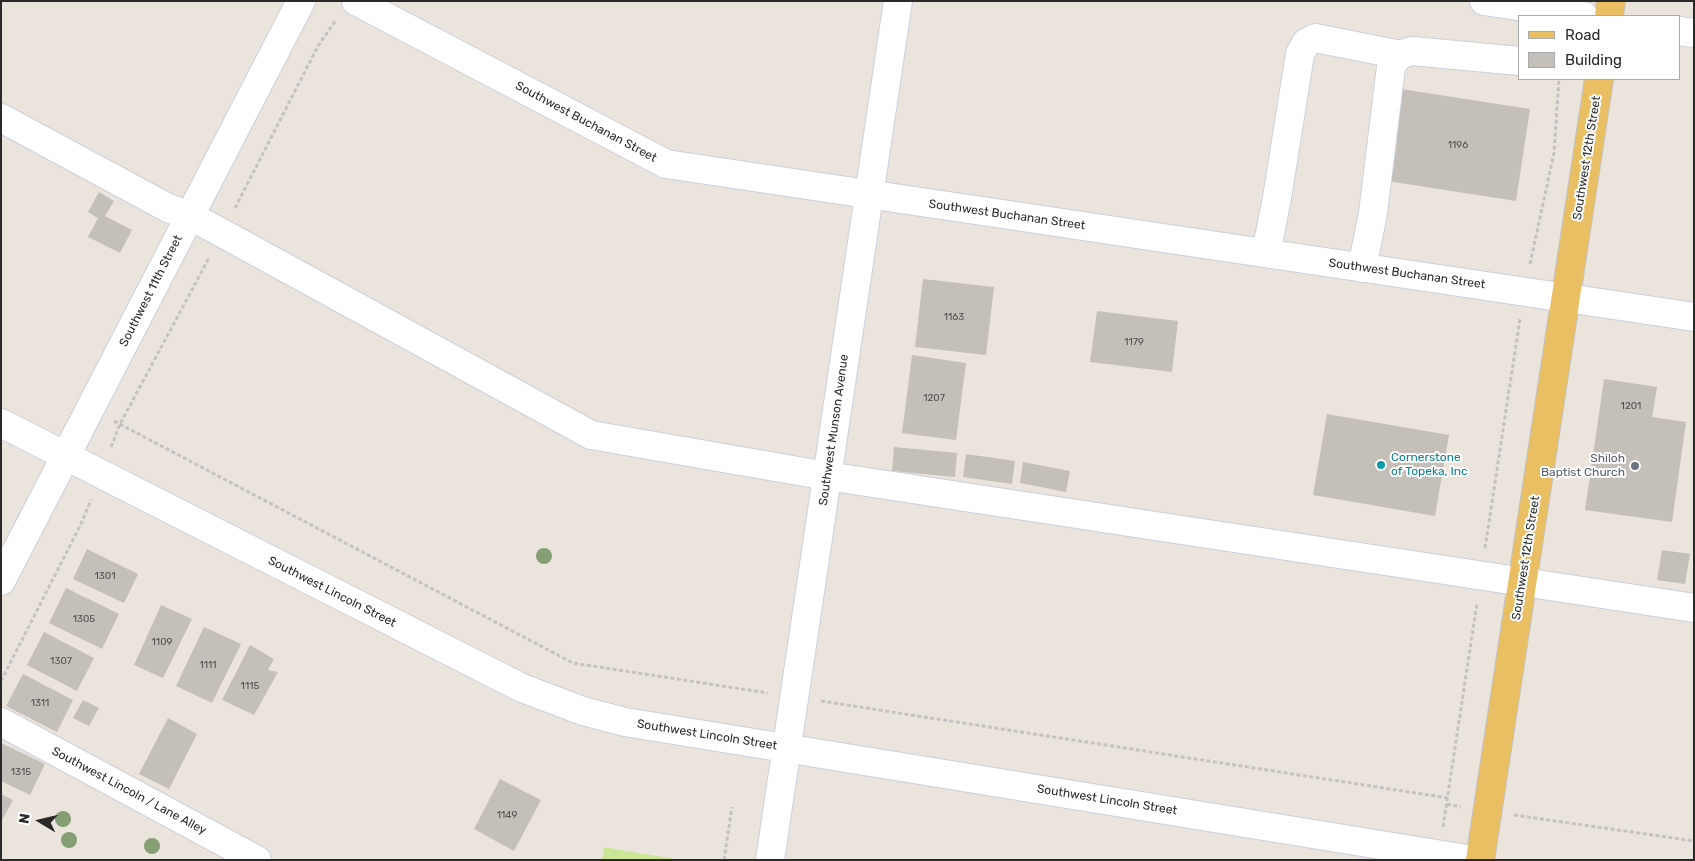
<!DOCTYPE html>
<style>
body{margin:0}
#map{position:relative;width:1695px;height:861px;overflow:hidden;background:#ebe4dd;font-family:Rubik,sans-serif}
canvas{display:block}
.frame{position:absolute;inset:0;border:2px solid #2a2a2a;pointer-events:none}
.legend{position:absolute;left:1518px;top:15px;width:162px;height:65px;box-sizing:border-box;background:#fff;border:1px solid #aaa;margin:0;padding:6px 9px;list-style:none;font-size:15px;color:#2a2a2a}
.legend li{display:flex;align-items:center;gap:10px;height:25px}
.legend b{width:25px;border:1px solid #aaa}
.north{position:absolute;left:15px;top:796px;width:50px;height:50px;-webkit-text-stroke:4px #fff;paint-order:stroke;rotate:279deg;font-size:14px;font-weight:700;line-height:20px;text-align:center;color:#2a2a2a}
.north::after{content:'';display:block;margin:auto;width:18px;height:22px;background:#2a2a2a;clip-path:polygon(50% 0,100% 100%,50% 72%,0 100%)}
</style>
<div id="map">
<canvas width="1695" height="861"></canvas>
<div class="frame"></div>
<ul class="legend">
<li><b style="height:6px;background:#eabf64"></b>Road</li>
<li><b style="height:14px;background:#c4bfb8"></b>Building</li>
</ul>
<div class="north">N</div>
</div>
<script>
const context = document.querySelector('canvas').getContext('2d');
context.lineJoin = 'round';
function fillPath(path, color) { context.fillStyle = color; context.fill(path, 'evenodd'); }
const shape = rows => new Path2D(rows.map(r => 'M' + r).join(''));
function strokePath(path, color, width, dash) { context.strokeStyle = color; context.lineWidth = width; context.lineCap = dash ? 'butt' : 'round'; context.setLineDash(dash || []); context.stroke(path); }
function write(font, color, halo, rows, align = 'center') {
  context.font = font + ' Rubik,sans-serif'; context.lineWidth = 4; context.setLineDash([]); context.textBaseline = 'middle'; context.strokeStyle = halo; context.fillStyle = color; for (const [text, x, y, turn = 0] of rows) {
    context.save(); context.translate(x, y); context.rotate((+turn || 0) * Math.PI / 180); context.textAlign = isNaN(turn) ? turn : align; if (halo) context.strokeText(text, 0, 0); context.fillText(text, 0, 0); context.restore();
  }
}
const pitch = shape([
 [604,847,680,860,602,860]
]);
const building = shape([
 [1401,89,1530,109,1516,201,1387,181],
 [99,192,114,201,105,216,132,230,120,253,88,237,98,218,88,212],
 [923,279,994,287,986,355,915,347],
 [1097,311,1178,321,1172,372,1090,362],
 [912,355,966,363,956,440,902,433],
 [1604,379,1657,387,1652,417,1686,422,1672,522,1585,510],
 [1327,414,1449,435,1435,516,1313,495],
 [894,447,957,453,955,477,892,471],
 [966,454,1015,461,1012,484,963,477],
 [1023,462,1070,471,1066,492,1020,483],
 [87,549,138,574,124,603,73,579],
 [1662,550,1690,554,1685,584,1657,580],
 [66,588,119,614,102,649,49,623],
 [161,605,192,619,163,678,134,665],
 [204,627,241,644,212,703,176,686],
 [44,632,94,658,77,691,27,665],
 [250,645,274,659,268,670,278,672,254,715,222,700],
 [23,674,73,700,57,732,6,706],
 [83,700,99,708,89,726,73,718],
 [168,718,197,734,169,789,139,774],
 [1,743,45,764,30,795,1,781],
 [500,779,541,800,514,851,474,829],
 [1,794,13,800,1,822]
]);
const path = shape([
 [235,208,318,46,336,20],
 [1530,264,1554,153,1559,79],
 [114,421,573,663,768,693],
 [111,447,120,424,209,258],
 [1485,548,1520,319],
 [1,681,80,526,91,500],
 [821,701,1448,798],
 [1447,804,1461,807],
 [1514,815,1694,841],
 [1443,827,1477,603],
 [724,860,732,807]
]);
const minor = shape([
 [356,1,666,164,1694,317],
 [1484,1,1584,16],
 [1679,31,1694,33],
 [1,118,168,208,190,216,222,233,591,435,827,476,1694,608],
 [1266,253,1277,198,1300,54,1306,43,1315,38,1401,55],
 [1362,268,1373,213,1391,67,1398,55,1412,51,1519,61],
 [1,423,522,688,583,711,625,722,1473,860],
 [1,581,301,1],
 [1,722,257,860],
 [770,860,898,1]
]);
const major = shape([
 [1609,16,1611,1],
 [1480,860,1599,79]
]);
const trees = [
 [544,556],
 [63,819],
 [69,840],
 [152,846]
];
const markers = [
 [1381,465,5,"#0f9aa8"],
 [1635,466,5,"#6b7280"]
];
const numberNames = [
 ["1196",1458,145],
 ["1163",954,317],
 ["1179",1134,342],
 ["1207",934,398],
 ["1201",1631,406],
 ["1301",105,576],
 ["1305",84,619],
 ["1109",162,642],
 ["1307",61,661],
 ["1111",208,665],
 ["1115",250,686],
 ["1311",40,703],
 ["1315",21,772],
 ["1149",507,815]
];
const streetNames = [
 ["Southwest Buchanan Street",586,122,28],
 ["Southwest 12th Street",1587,158,-81],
 ["Southwest Buchanan Street",1007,215,8],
 ["Southwest Buchanan Street",1407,274,8],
 ["Southwest 11th Street",151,291,-63],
 ["Southwest Munson Avenue",834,430,-82],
 ["Southwest 12th Street",1526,558,-81],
 ["Southwest Lincoln Street",332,592,27],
 ["Southwest Lincoln Street",707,735,9],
 ["Southwest Lincoln / Lane Alley",129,791,28],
 ["Southwest Lincoln Street",1107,800,9]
];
const cultureNames = [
 ["Cornerstone",1391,458],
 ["of Topeka, Inc",1391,472]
];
const worshipNames = [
 ["Shiloh",1625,459],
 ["Baptist Church",1625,473]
];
fillPath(pitch, '#cbe698');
fillPath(building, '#c4bfb8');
strokePath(minor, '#cbd0db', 30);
strokePath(major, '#c3c3c3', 30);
strokePath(path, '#c3c3c3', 3, [4, 2.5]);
strokePath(minor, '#fff', 28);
strokePath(major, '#eabf64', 28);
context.fillStyle = '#859e74';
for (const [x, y] of trees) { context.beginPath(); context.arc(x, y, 8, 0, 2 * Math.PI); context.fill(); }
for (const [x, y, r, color] of markers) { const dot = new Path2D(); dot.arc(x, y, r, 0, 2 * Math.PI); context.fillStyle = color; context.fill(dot); strokePath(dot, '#fff', 2); }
write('10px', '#504f4e', null, numberNames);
write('12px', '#2a2a2a', '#fff', streetNames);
write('12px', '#0d838f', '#fff', cultureNames, 'left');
write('12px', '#5b616d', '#fff', worshipNames, 'right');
</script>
